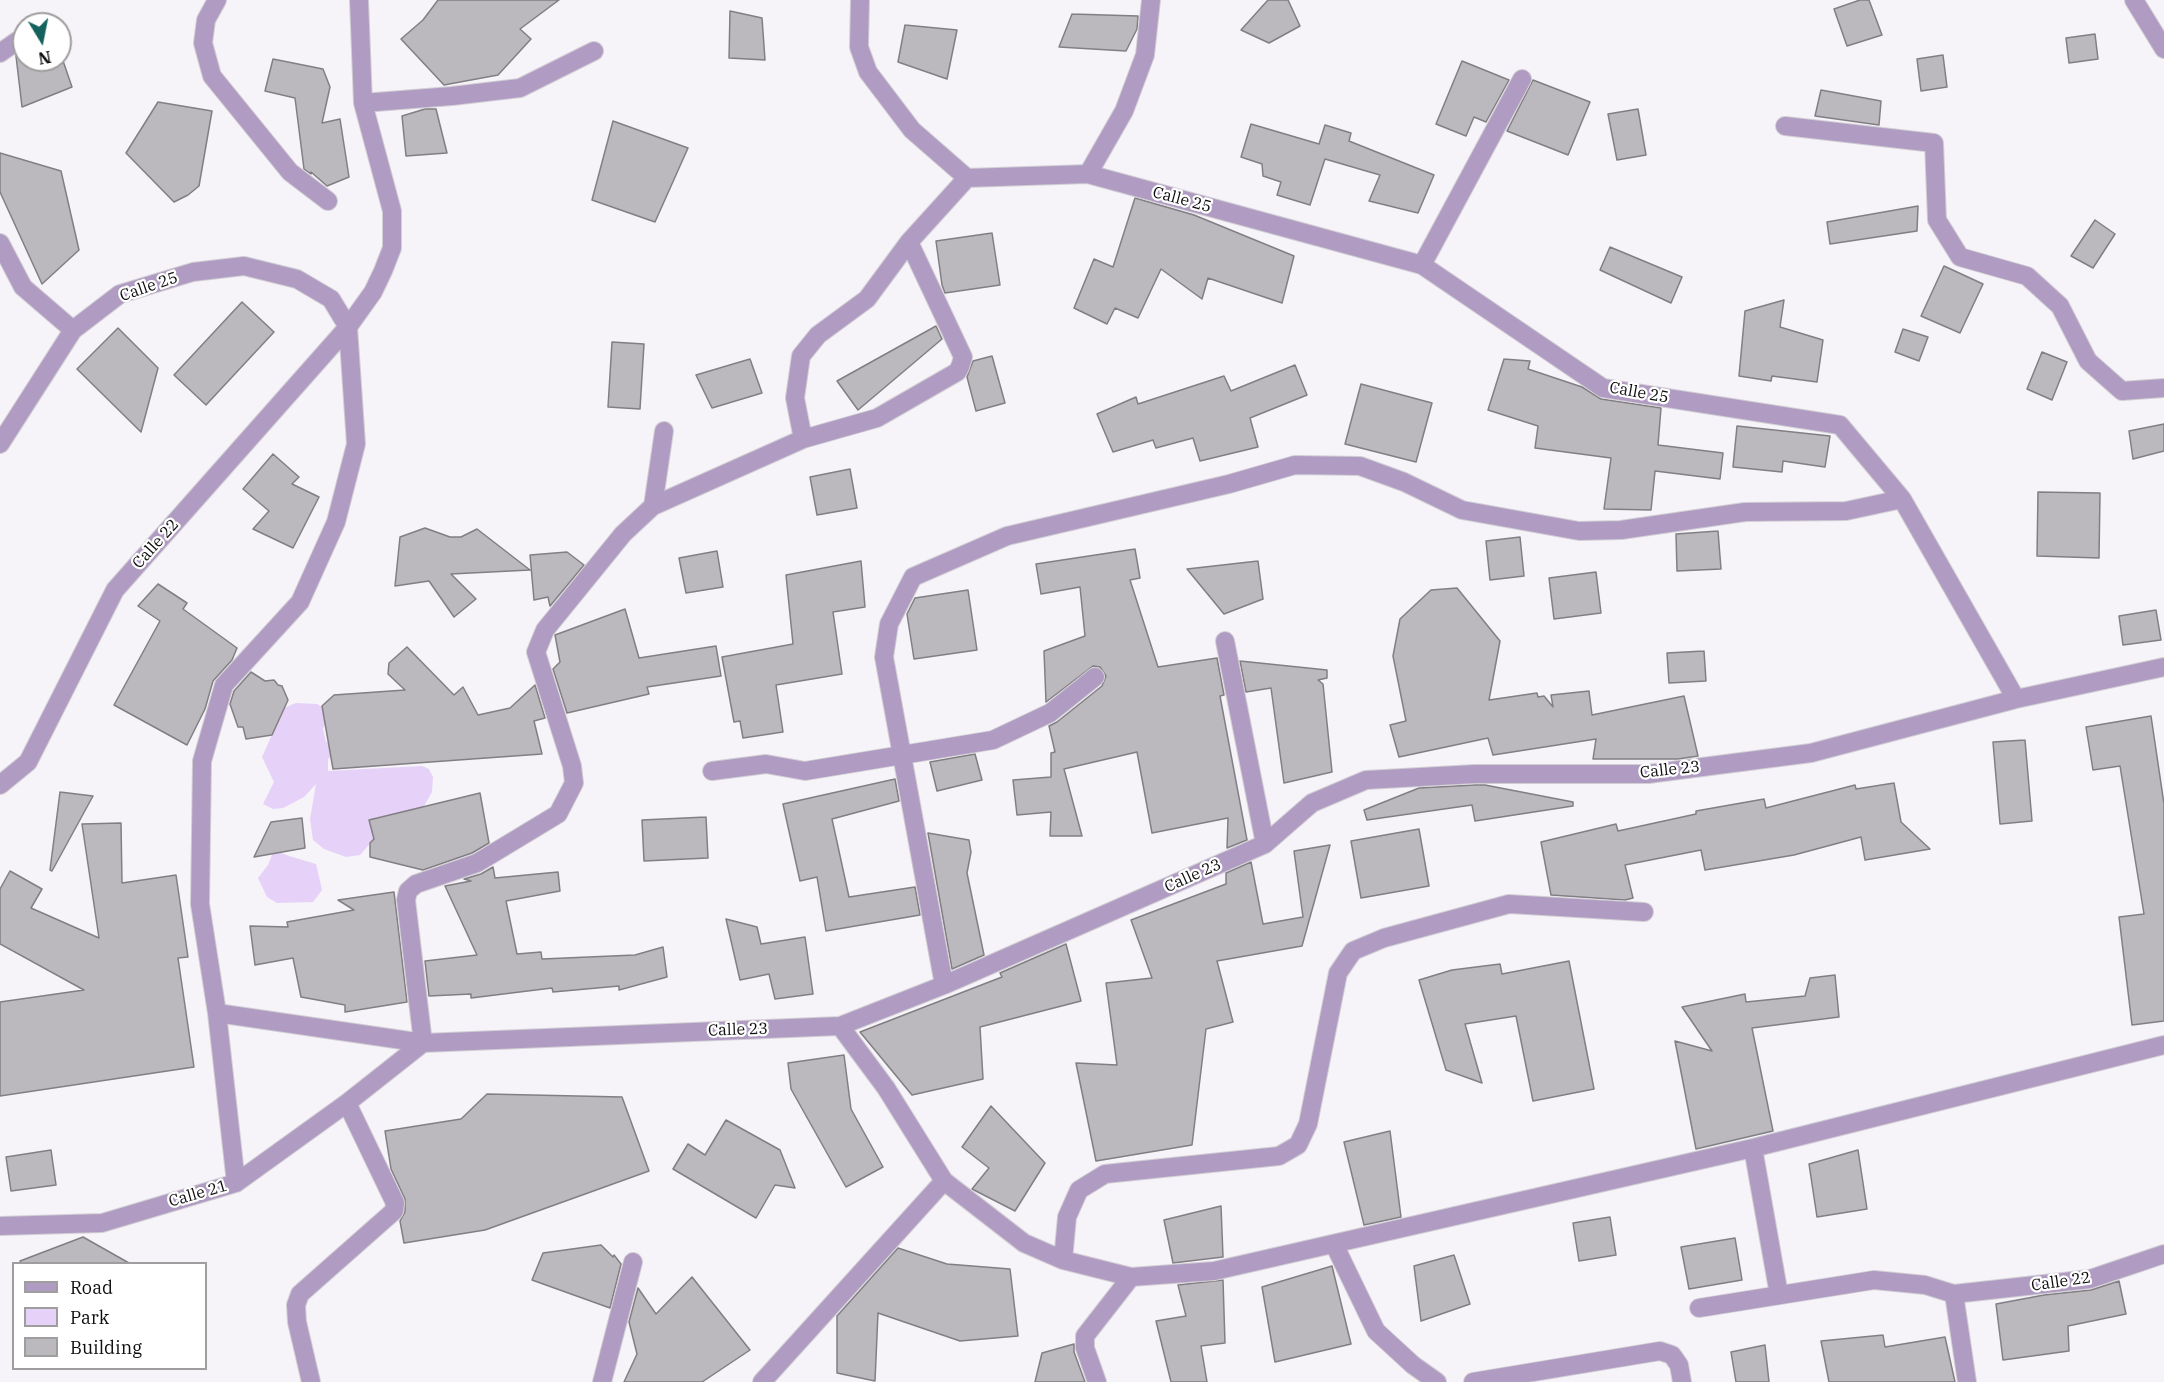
<!DOCTYPE html>
<style>
body{margin:0}
#map{position:relative;width:2164px;height:1382px;overflow:hidden;background:#f6f3f9;font-family:"IBM Plex Serif",serif}
canvas{display:block}
.legend{position:absolute;left:12px;top:1262px;width:195px;height:108px;box-sizing:border-box;background:#fff;border:2px solid #9f9e9f;margin:0;padding:8px 10px;list-style:none;font-size:18px;color:#0e0d0f}
.legend li{display:flex;align-items:center;gap:12px;height:30px}
.legend b{width:30px;border:2px solid #9f9e9f}
.north{position:absolute;left:12px;top:12px;width:60px;height:60px;box-sizing:border-box;background:#fff;border:2px solid #9f9e9f;border-radius:50%;rotate:170deg;font-size:16px;font-weight:700;line-height:24px;text-align:center;color:#0e0d0f}
.north::after{content:'';display:block;margin:auto;width:21px;height:27px;background:#14625d;clip-path:polygon(50% 0,100% 100%,50% 72%,0 100%)}
</style>
<div id="map">
<canvas width="2164" height="1382"></canvas>
<ul class="legend">
<li><b style="height:8px;background:#b09cc2"></b>Road</li>
<li><b style="height:16px;background:#e6d1f8"></b>Park</li>
<li><b style="height:16px;background:#bbb8be"></b>Building</li>
</ul>
<div class="north">N</div>
</div>
<script>
const context = document.querySelector('canvas').getContext('2d');
context.lineJoin = 'round';
function fillPath(path, color) { context.fillStyle = color; context.fill(path, 'evenodd'); }
const shape = rows => new Path2D(rows.map(r => 'M' + r).join(''));
function strokePath(path, color, width, dash) { context.strokeStyle = color; context.lineWidth = width; context.lineCap = dash ? 'butt' : 'round'; context.setLineDash(dash || []); context.stroke(path); }
function write(font, color, halo, rows, align = 'center') {
  context.font = font + ' "IBM Plex Serif",serif'; context.lineWidth = 4.5; context.setLineDash([]); context.textBaseline = 'middle'; context.strokeStyle = halo; context.fillStyle = color; for (const [text, x, y, turn = 0] of rows) {
    context.save(); context.translate(x, y); context.rotate((+turn || 0) * Math.PI / 180); context.textAlign = isNaN(turn) ? turn : align; if (halo) context.strokeText(text, 0, 0); context.fillText(text, 0, 0); context.restore();
  }
}
const green = shape([
 [296,703,317,704,330,712,333,723,325,724,323,729,326,742,334,745,334,754,328,759,328,771,422,766,429,769,433,777,432,792,420,813,370,820,374,839,360,855,346,857,324,849,313,840,310,819,316,784,304,797,283,808,273,809,263,804,274,782,262,757,284,708],
 [274,850,289,856,316,864,322,890,313,902,277,903,267,897,258,878,268,865]
]);
const building = shape([
 [438,0,559,0,520,29,531,39,498,75,444,85,401,39,423,20,438,0],
 [1268,0,1288,0,1300,26,1269,43,1241,30,1268,0],
 [1860,0,1869,0,1882,35,1847,46,1834,9,1860,0],
 [730,11,762,18,765,60,729,58,730,11],
 [1072,14,1138,16,1137,29,1126,51,1059,47,1072,14],
 [905,25,957,30,947,79,898,62,905,25],
 [2095,34,2098,59,2069,63,2066,38,2095,34],
 [24,50,24,60,60,60,60,52,72,87,22,107,16,56,24,50],
 [1943,55,1947,87,1921,91,1917,59,1943,55],
 [273,59,323,69,330,87,322,123,340,119,349,177,327,186,311,172,311,174,304,169,295,98,265,91,273,59],
 [1462,61,1509,80,1486,122,1474,117,1466,136,1436,124,1462,61],
 [1533,80,1590,102,1568,155,1507,131,1533,80],
 [1821,90,1881,101,1879,125,1815,116,1821,90],
 [158,102,212,111,199,186,188,195,174,202,126,153,158,102],
 [425,109,436,109,447,153,406,156,402,116,425,109],
 [1638,109,1646,155,1617,160,1608,114,1638,109],
 [613,121,688,148,655,222,592,200,613,121],
 [1251,124,1319,144,1325,125,1351,133,1349,141,1434,175,1418,213,1369,201,1380,175,1325,159,1310,205,1277,195,1281,182,1263,176,1262,164,1241,157,1251,124],
 [0,153,61,171,79,250,42,284,0,192,0,153],
 [1135,198,1194,215,1294,256,1282,303,1208,278,1202,299,1161,269,1138,318,1115,308,1107,324,1074,308,1094,259,1113,267,1135,198],
 [1918,206,1917,231,1830,244,1827,222,1918,206],
 [2095,220,2115,234,2093,268,2071,256,2095,220],
 [992,233,1000,285,945,293,942,285,936,241,992,233],
 [1610,247,1682,277,1671,303,1600,270,1610,247],
 [1944,266,1983,284,1960,333,1921,316,1944,266],
 [1784,300,1780,327,1823,340,1817,382,1772,376,1771,381,1739,376,1745,311,1784,300],
 [242,302,274,332,206,405,174,375,242,302],
 [936,326,942,339,858,410,837,381,936,326],
 [118,328,158,368,141,432,77,369,118,328],
 [1903,329,1928,337,1919,361,1895,352,1903,329],
 [612,342,644,344,640,409,608,407,612,342],
 [2042,352,2067,362,2052,400,2027,389,2042,352],
 [992,356,1005,403,976,411,967,377,973,361,992,356],
 [750,359,762,393,712,408,696,375,750,359],
 [1504,359,1530,361,1528,369,1582,387,1601,399,1661,408,1658,445,1723,453,1720,479,1655,471,1651,510,1604,509,1611,458,1535,448,1538,426,1488,410,1504,359],
 [1295,365,1307,395,1250,418,1258,447,1200,461,1193,438,1156,448,1153,440,1113,452,1097,414,1136,397,1138,404,1224,376,1231,391,1295,365],
 [1361,384,1432,403,1416,462,1345,444,1361,384],
 [2164,424,2164,451,2133,459,2129,431,2164,424],
 [1737,426,1830,436,1825,467,1783,461,1782,472,1733,467,1737,426],
 [273,454,299,477,292,484,319,497,293,548,253,529,269,511,243,489,273,454],
 [850,469,857,508,817,515,810,477,850,469],
 [2038,492,2100,493,2099,558,2037,556,2038,492],
 [425,528,450,537,461,537,477,529,530,570,451,574,476,599,454,617,429,581,395,586,400,537,425,528],
 [1718,531,1721,569,1677,571,1676,534,1718,531],
 [1520,537,1524,576,1490,580,1486,541,1520,537],
 [1135,549,1140,578,1130,580,1158,667,1217,658,1224,695,1220,696,1247,840,1227,848,1228,818,1152,833,1137,752,1064,769,1082,836,1050,836,1051,812,1017,815,1013,780,1051,777,1051,753,1055,752,1049,726,1057,722,1102,686,1106,676,1100,667,1093,666,1046,702,1044,651,1085,636,1080,587,1041,594,1036,564,1135,549],
 [717,551,723,587,686,593,679,558,717,551],
 [567,552,584,565,550,606,548,597,534,600,530,555,567,552],
 [861,561,865,607,833,612,842,674,776,685,783,732,743,738,740,721,734,722,722,657,793,644,786,575,861,561],
 [1258,561,1263,599,1224,614,1187,569,1258,561],
 [1596,572,1601,613,1554,619,1549,578,1596,572],
 [158,584,187,603,183,609,237,648,232,660,213,681,205,709,187,745,114,705,160,621,138,606,158,584],
 [1457,588,1500,641,1489,700,1537,693,1538,697,1544,696,1553,707,1551,695,1589,691,1592,715,1684,696,1698,756,1678,759,1593,759,1596,739,1493,755,1488,738,1399,757,1390,725,1406,721,1393,656,1400,619,1431,590,1457,588],
 [968,590,977,650,914,659,907,614,915,598,968,590],
 [625,609,639,658,716,646,721,676,647,687,649,694,567,713,553,669,560,662,555,635,625,609],
 [2156,610,2161,640,2123,645,2119,616,2156,610],
 [407,647,454,695,463,687,478,715,510,708,535,685,545,718,534,721,542,754,333,769,322,706,334,695,405,690,388,674,389,663,407,647],
 [1704,651,1706,681,1669,683,1667,653,1704,651],
 [1240,661,1327,670,1327,678,1318,680,1323,684,1332,772,1284,783,1271,688,1246,692,1240,661],
 [251,672,265,681,274,680,278,685,282,686,288,700,272,735,246,739,243,727,238,727,230,704,234,691,251,672],
 [2151,716,2164,804,2164,1021,2132,1025,2119,917,2144,914,2120,766,2093,770,2086,727,2151,716],
 [2025,740,2032,821,2000,824,1993,742,2025,740],
 [975,754,982,780,937,791,930,762,975,754],
 [895,779,899,801,832,819,849,897,915,887,920,915,826,931,817,877,800,881,783,804,895,779],
 [1894,783,1901,822,1930,849,1865,860,1861,837,1794,855,1705,870,1701,850,1625,865,1633,898,1625,900,1551,895,1541,842,1616,824,1618,831,1696,814,1696,811,1764,799,1766,808,1855,785,1856,789,1894,783],
 [1475,785,1485,785,1573,802,1573,806,1475,821,1472,805,1367,820,1364,810,1419,788,1475,785],
 [60,792,93,796,52,871,50,870,60,792],
 [480,793,489,843,472,853,423,870,370,857,370,843,374,839,369,820,480,793],
 [706,817,708,858,644,861,642,820,706,817],
 [302,818,305,848,254,857,271,822,302,818],
 [121,823,122,883,176,875,188,957,178,958,194,1067,0,1096,0,1002,84,990,0,944,0,889,10,871,42,889,31,908,99,938,82,824,121,823],
 [1419,829,1429,886,1361,898,1351,841,1419,829],
 [928,833,969,840,971,852,967,873,984,955,952,969,928,833],
 [1330,845,1302,946,1217,961,1233,1022,1206,1029,1192,1145,1096,1161,1076,1063,1117,1065,1106,983,1152,978,1131,920,1226,884,1226,873,1251,862,1263,924,1303,917,1294,851,1330,845],
 [493,867,495,878,558,872,560,891,506,901,517,954,541,952,542,959,635,955,663,947,667,977,619,990,619,986,553,992,552,988,471,998,471,994,429,996,425,961,477,955,445,886,471,881,464,879,481,874,493,867],
 [394,892,407,1002,345,1012,345,1005,301,997,293,958,255,965,250,926,288,927,287,922,354,910,338,900,394,892],
 [726,919,757,927,761,944,805,937,813,994,775,999,769,974,740,980,726,919],
 [1066,944,1081,1001,980,1027,983,1079,912,1095,860,1032,1002,977,1000,973,1066,944],
 [1569,961,1594,1089,1533,1101,1516,1016,1465,1024,1482,1083,1446,1070,1419,980,1452,970,1500,964,1502,974,1569,961],
 [1835,975,1839,1017,1752,1028,1773,1131,1696,1149,1675,1041,1712,1051,1682,1007,1745,994,1746,1002,1805,996,1810,978,1835,975],
 [844,1055,851,1109,883,1167,846,1187,791,1089,788,1063,844,1055],
 [487,1094,622,1097,649,1171,485,1230,404,1243,400,1221,405,1212,405,1199,391,1169,385,1131,461,1119,487,1094],
 [991,1106,1045,1163,1015,1211,972,1189,989,1168,962,1147,991,1106],
 [726,1120,780,1150,795,1188,775,1185,756,1218,673,1169,688,1144,705,1155,726,1120],
 [1390,1131,1401,1217,1364,1225,1344,1142,1390,1131],
 [51,1150,56,1185,11,1191,6,1157,51,1150],
 [1858,1150,1867,1209,1817,1217,1809,1164,1858,1150],
 [1221,1206,1223,1257,1173,1263,1164,1220,1221,1206],
 [1610,1217,1616,1255,1579,1261,1573,1223,1610,1217],
 [83,1237,129,1263,21,1263,20,1261,83,1237],
 [1735,1238,1742,1280,1689,1289,1681,1247,1735,1238],
 [601,1245,613,1257,614,1255,621,1264,610,1308,532,1280,543,1253,601,1245],
 [898,1248,947,1264,1010,1269,1018,1336,960,1341,878,1313,875,1381,837,1373,837,1316,898,1248],
 [1454,1255,1470,1304,1421,1321,1414,1266,1454,1255],
 [1332,1266,1351,1344,1275,1362,1262,1287,1332,1266],
 [692,1277,750,1350,702,1382,624,1382,637,1354,629,1322,638,1288,656,1314,692,1277],
 [1223,1280,1225,1343,1201,1346,1207,1382,1171,1382,1156,1321,1186,1316,1178,1285,1223,1280],
 [2119,1281,2126,1314,2068,1326,2069,1351,2003,1360,1996,1304,2044,1295,2091,1290,2119,1281],
 [1883,1335,1885,1347,1945,1337,1955,1382,1829,1382,1821,1341,1883,1335],
 [1074,1344,1074,1352,1085,1382,1035,1382,1042,1353,1074,1344],
 [1765,1345,1769,1382,1736,1382,1731,1352,1765,1345]
]);
const minor = shape([
 [217,0,206,20,203,43,212,76,290,172,328,201],
 [860,0,859,47,868,72,912,130,967,178],
 [2134,0,2164,49],
 [0,53,17,41],
 [363,103,452,96,520,88,594,51],
 [1785,126,1934,143,1937,220,1960,257,2027,276,2060,306,2088,361,2122,391,2164,388],
 [1088,174,1422,265,1603,388,1840,425,1902,499,2016,699],
 [0,243,23,287,73,330],
 [1422,265,1522,79],
 [803,439,877,418,957,372,960,367,963,357,909,242],
 [0,444,73,330,120,294,193,272,244,266,297,279,331,299,348,327,356,444,336,522,300,602,224,685,202,761,200,904,217,1013,236,1183],
 [653,506,664,431],
 [1225,641,1265,844],
 [712,771,766,764,805,771,993,740,1050,713,1095,677],
 [0,785,28,762,115,590,348,327,373,292,383,271,392,248,392,211,363,103,359,0],
 [944,985,884,657,889,624,913,577,1007,536,1229,484,1295,465,1360,466,1404,482,1462,510,1579,531,1621,530,1745,512,1846,511,1902,499],
 [217,1013,423,1043,840,1026,944,985,1265,844,1312,803,1366,780,1475,774,1648,774,1811,753,2016,699,2164,667],
 [840,1026,886,1088,944,1181,1024,1243,1063,1260,1131,1277,1214,1271,1753,1148,2164,1045],
 [1753,1148,1779,1295],
 [0,1226,102,1223,236,1183,347,1103,423,1043,406,900,408,891,416,884,477,863,558,814,574,783,572,766,536,652,545,630,623,534,653,506,803,439,795,398,801,356,818,335,867,299,909,242,967,178,1088,174,1124,111,1145,55,1151,0],
 [1334,1244,1376,1331,1413,1365,1437,1382],
 [1063,1260,1067,1217,1079,1190,1105,1174,1279,1156,1298,1145,1308,1124,1338,973,1353,951,1384,938,1509,904,1644,912],
 [1954,1294,2090,1279,2164,1254],
 [1699,1308,1874,1280,1925,1285,1954,1294,1967,1382],
 [311,1382,297,1322,296,1305,300,1294,394,1211,395,1203,347,1103],
 [602,1382,633,1262],
 [762,1382,944,1181],
 [1097,1382,1085,1348,1085,1336,1131,1277],
 [1473,1382,1660,1351,1672,1355,1679,1365,1682,1382]
]);
const streetNames = [
 ["Calle 25",1182,200,15],
 ["Calle 25",149,287,-19],
 ["Calle 25",1639,393,10],
 ["Calle 22",156,544,-48],
 ["Calle 23",1670,770,-6],
 ["Calle 23",1193,876,-24],
 ["Calle 23",738,1030,-2],
 ["Calle 21",198,1194,-16],
 ["Calle 22",2061,1282,-8]
];
fillPath(green, '#e6d1f8');
fillPath(building, '#bbb8be');
strokePath(building, '#827f84', 1.5);
strokePath(minor, '#d1ced4', 20);
strokePath(minor, '#b09cc2', 18);
write('16px', '#0e0d0f', '#fff', streetNames);
</script>
